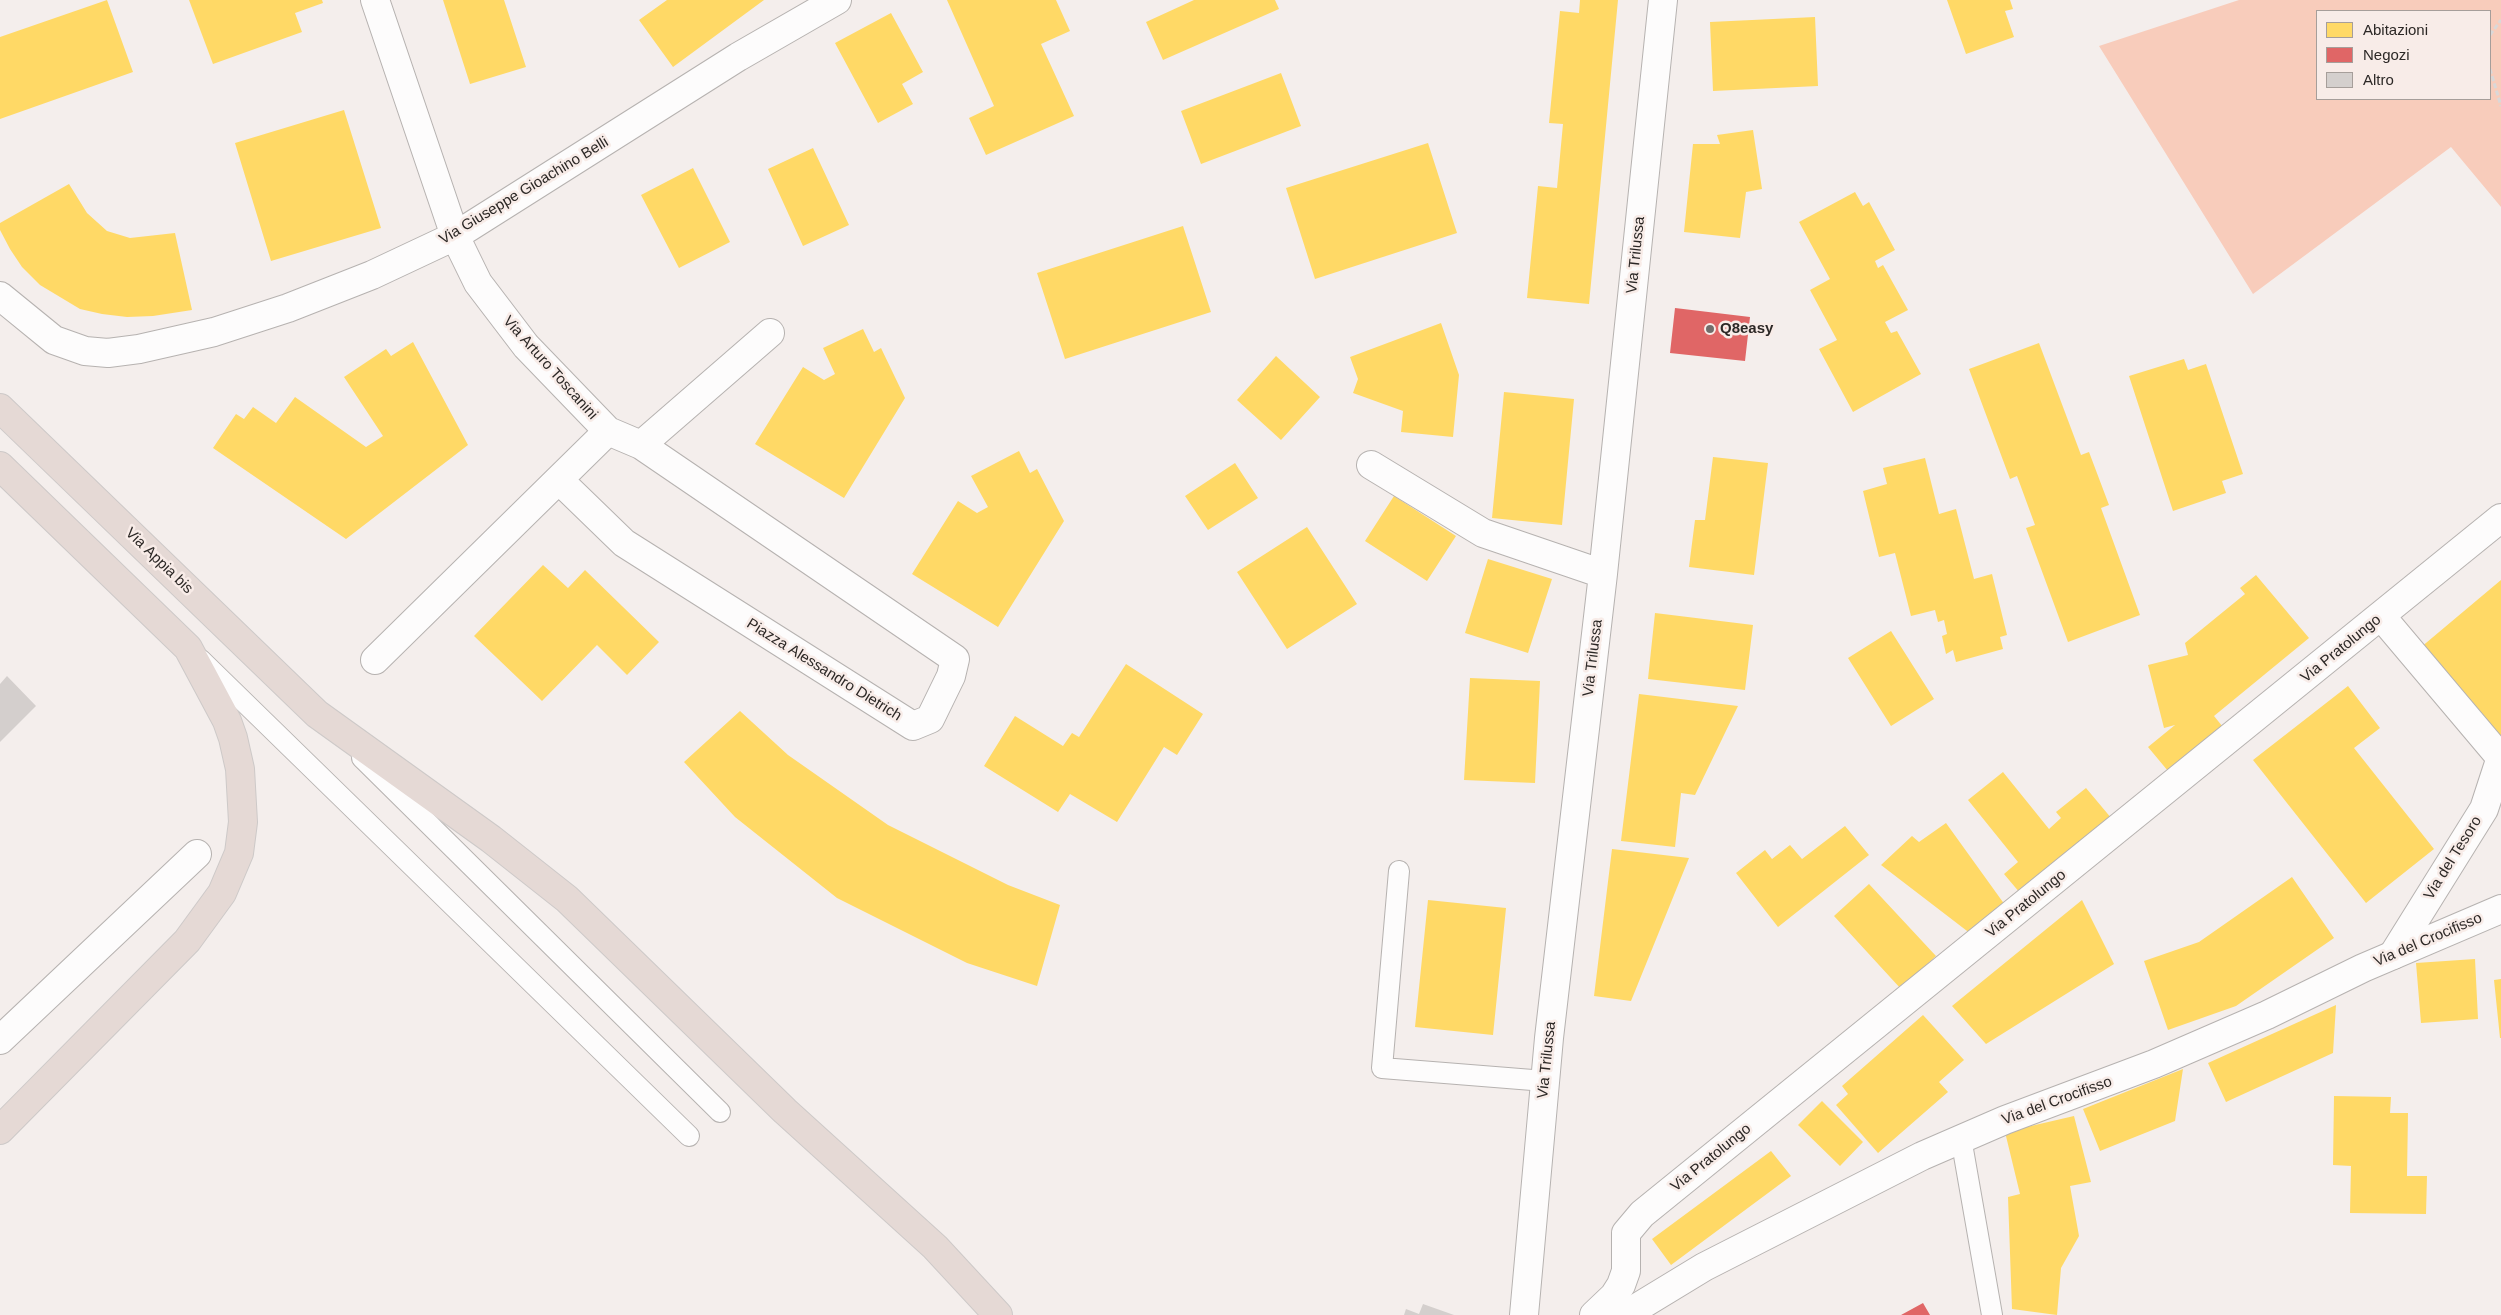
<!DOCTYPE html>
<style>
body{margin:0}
#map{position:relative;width:2501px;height:1315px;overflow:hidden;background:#f4eeec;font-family:Arial,sans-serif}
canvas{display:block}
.legend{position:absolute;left:2316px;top:10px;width:175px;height:90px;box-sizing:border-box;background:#f8ece8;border:1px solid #a69e9a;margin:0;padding:6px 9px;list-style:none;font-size:15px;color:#2c2826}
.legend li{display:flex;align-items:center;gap:10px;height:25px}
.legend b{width:25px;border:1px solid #a69e9a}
</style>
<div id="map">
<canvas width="2501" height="1315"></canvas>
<ul class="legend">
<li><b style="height:14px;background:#ffd966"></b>Abitazioni</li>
<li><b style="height:14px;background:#e06666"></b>Negozi</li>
<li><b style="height:14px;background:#d4cfcd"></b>Altro</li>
</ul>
</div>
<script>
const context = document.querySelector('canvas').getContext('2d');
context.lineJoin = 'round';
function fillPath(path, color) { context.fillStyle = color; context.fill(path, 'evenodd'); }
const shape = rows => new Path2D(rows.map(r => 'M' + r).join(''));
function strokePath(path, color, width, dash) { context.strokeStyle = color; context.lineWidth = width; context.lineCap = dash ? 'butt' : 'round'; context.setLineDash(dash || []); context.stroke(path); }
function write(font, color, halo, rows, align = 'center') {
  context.font = font + ' Arial,sans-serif'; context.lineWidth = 5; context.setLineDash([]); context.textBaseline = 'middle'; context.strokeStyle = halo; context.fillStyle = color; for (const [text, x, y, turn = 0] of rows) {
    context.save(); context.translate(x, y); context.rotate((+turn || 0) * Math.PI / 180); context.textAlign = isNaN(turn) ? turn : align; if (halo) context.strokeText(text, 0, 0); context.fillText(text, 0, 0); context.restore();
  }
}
const green = shape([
 [2239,0,2501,0,2501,207,2451,147,2253,294,2099,46],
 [2317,11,2490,11,2490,99,2317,99]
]);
const homes = shape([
 [107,0,133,72,0,119,0,37],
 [189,0,322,0,323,3,295,13,302,32,213,64],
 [443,0,504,0,526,67,470,84],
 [667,0,764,0,673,67,639,20],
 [947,0,1056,0,1070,31,1041,44,1074,116,986,155,969,118,994,106],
 [1194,0,1275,0,1279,9,1163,60,1146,22],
 [1580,0,1618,0,1589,304,1527,298,1538,186,1557,188,1563,124,1549,123,1560,11,1579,13],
 [1947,0,2010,0,2013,9,2005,11,2014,37,1966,54],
 [891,13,923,72,902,84,913,104,878,123,835,43],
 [1815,17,1818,86,1713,91,1710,22],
 [1281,73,1301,126,1201,164,1181,111],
 [344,110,381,228,271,261,235,143],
 [1753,130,1762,189,1746,192,1740,238,1684,232,1693,144,1720,144,1717,135],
 [1428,143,1457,233,1315,279,1286,188],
 [813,148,849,225,803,246,768,169],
 [693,168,730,242,679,268,641,195],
 [69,184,87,213,107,231,130,238,175,233,192,310,153,316,127,317,102,314,80,309,40,285,22,267,10,249,0,230,0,223],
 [1855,192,1863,206,1869,202,1895,250,1875,261,1878,268,1883,265,1908,310,1885,322,1891,333,1897,331,1921,374,1853,412,1819,349,1837,340,1810,290,1830,279,1799,222],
 [1183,226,1211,312,1065,359,1037,273],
 [1441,323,1459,375,1453,437,1401,432,1403,411,1353,393,1358,379,1350,357],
 [863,329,874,352,881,348,905,398,844,498,755,444,803,367,824,380,835,374,823,348],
 [413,342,468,445,346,539,213,448,236,414,244,419,253,407,276,423,295,397,366,447,383,436,344,377,386,349,391,356],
 [2039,343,2081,455,2089,452,2109,505,2101,508,2140,615,2068,642,2026,528,2035,525,2017,476,2010,479,1969,369],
 [1276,356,1320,397,1281,440,1237,400],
 [2184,359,2188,370,2206,364,2243,474,2222,481,2226,493,2173,511,2129,376],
 [1504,392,1574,399,1562,525,1492,518],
 [1019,451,1030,473,1037,469,1064,521,998,627,912,574,958,501,977,513,988,507,971,476],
 [1713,457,1768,463,1754,575,1689,567,1695,520,1705,520],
 [1925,458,1939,514,1956,509,1974,579,1992,574,2007,635,2000,637,2003,649,1956,662,1953,650,1946,654,1942,636,1947,634,1944,620,1938,622,1935,610,1911,616,1895,553,1879,557,1863,491,1887,484,1883,468],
 [1235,463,1258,498,1208,530,1185,496],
 [1394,496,1456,536,1427,581,1365,541],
 [1307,527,1357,604,1287,649,1237,572],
 [1488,559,1552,579,1528,653,1465,633],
 [543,565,568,588,585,570,659,642,627,675,597,645,542,701,474,636],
 [2256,575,2309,638,2214,716,2227,732,2173,777,2148,747,2175,725,2164,728,2148,665,2188,655,2185,643,2245,594,2240,588],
 [2501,580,2501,735,2496,739,2420,648],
 [1655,613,1753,625,1745,690,1648,679],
 [1891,631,1934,699,1891,726,1848,658],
 [1126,664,1203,714,1177,755,1164,747,1117,822,1070,794,1058,812,984,766,1015,716,1063,746,1072,733,1079,737],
 [1470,678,1540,681,1535,783,1464,780],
 [2348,686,2380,728,2354,748,2434,849,2366,903,2253,760],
 [1639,694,1738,706,1695,795,1681,793,1675,847,1621,841],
 [740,711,788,755,888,825,1008,885,1060,905,1037,986,967,963,837,898,735,817,684,762],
 [2003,772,2049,829,2061,818,2056,812,2086,788,2112,819,2020,893,2004,874,2018,862,1968,800],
 [1946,823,2005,905,1971,934,1881,865,1912,836,1919,842],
 [1845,826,1869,855,1778,927,1736,873,1765,850,1772,859,1790,845,1802,859],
 [1612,849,1689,858,1631,1001,1594,996],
 [2292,877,2334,938,2236,1006,2168,1030,2144,961,2199,942],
 [1869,884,1936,956,1901,989,1834,916],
 [1428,900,1506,908,1493,1035,1415,1027],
 [2082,900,2114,964,1986,1044,1952,1006],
 [2475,959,2478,1019,2421,1023,2416,963],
 [2501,979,2501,1038,2500,1038,2494,980],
 [2336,1005,2333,1053,2226,1102,2208,1063],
 [1923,1015,1964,1060,1939,1082,1948,1092,1878,1153,1836,1105,1848,1094,1842,1086],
 [2183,1069,2175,1121,2100,1151,2083,1109],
 [2334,1096,2391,1097,2390,1113,2408,1113,2407,1176,2427,1176,2426,1214,2350,1213,2351,1166,2333,1165],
 [1822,1101,1863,1142,1840,1166,1798,1125],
 [2074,1116,2091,1182,2070,1186,2079,1236,2061,1268,2057,1315,2012,1309,2008,1197,2020,1194,2005,1132],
 [1771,1151,1791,1176,1671,1265,1652,1239]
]);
const shops = shape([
 [1675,308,1750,317,1745,361,1670,353],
 [1923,1303,1930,1315,1901,1315]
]);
const building = shape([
 [7,676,36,706,0,742,0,684],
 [1423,1304,1454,1315,1404,1315,1406,1309,1419,1314]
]);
const path = shape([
 [2490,35,2501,20],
 [2490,69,2501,106]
]);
const lane = shape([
 [201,660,689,1136],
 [362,758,720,1112],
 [1399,871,1382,1068,1545,1081],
 [1961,1138,1992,1315]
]);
const street = shape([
 [375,0,455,236,478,283,526,346,608,431,375,660],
 [0,296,54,340,85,351,108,353,139,349,214,332,288,308,372,275,455,236,738,57,837,0],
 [641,445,770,333],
 [1371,465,1483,533,1603,574],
 [559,480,624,543,913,726,930,719,951,676,955,659,641,445,608,431],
 [2381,616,2500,757],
 [2393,955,2484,809,2501,757],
 [0,1040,197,854],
 [1524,1315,1549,1038,1603,574,1663,0],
 [1594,1315,1614,1296,1621,1285,1626,1271,1626,1233,1642,1214,2501,518]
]);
const secondary = shape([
 [1598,1315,1630,1310],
 [1625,1315,1704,1267,1922,1156,2005,1120,2154,1064,2267,1015,2363,968,2501,909]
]);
const highway = shape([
 [0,408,317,714,491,839,567,899,785,1111,935,1247,998,1315],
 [0,466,188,648,227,721,233,738,240,769,243,822,239,853,222,893,187,941,0,1130]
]);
const markers = [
 [1710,329,5,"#726d6b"]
];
const streetNames = [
 ["Via Giuseppe Gioachino Belli",524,191,-31],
 ["Via Trilussa",1636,255,-84],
 ["Via Arturo Toscanini",550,368,48],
 ["Via Appia bis",159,561,44],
 ["Via Pratolungo",2341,649,-39],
 ["Via Trilussa",1593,658,-83],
 ["Piazza Alessandro Dietrich",824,670,32],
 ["Via del Tesoro",2453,858,-58],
 ["Via Pratolungo",2026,904,-39],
 ["Via del Crocifisso",2428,940,-23],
 ["Via Trilussa",1547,1060,-84],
 ["Via del Crocifisso",2057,1101,-20],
 ["Via Pratolungo",1711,1158,-39]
];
const poiNames = [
 ["Q8easy",1720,329]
];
fillPath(green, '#f8ccbb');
fillPath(homes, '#ffd966');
fillPath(shops, '#e06666');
fillPath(building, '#d4cfcd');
strokePath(lane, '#b6b2b0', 22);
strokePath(street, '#b6b2b0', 30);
strokePath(secondary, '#b6b2b0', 30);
strokePath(highway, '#cdc9c8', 30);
strokePath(path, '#dad8d8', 3, [5, 2.5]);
strokePath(lane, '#fdfcfc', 20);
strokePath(street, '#fdfcfc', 28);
strokePath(secondary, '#fdfcfc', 28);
strokePath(highway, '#e5d9d5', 28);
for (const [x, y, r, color] of markers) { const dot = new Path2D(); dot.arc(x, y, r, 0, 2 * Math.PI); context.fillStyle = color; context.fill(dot); strokePath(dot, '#f8ece8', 2); }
write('15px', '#2c2826', '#f8ece8', streetNames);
write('bold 15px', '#2c2826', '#f8ece8', poiNames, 'left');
</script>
